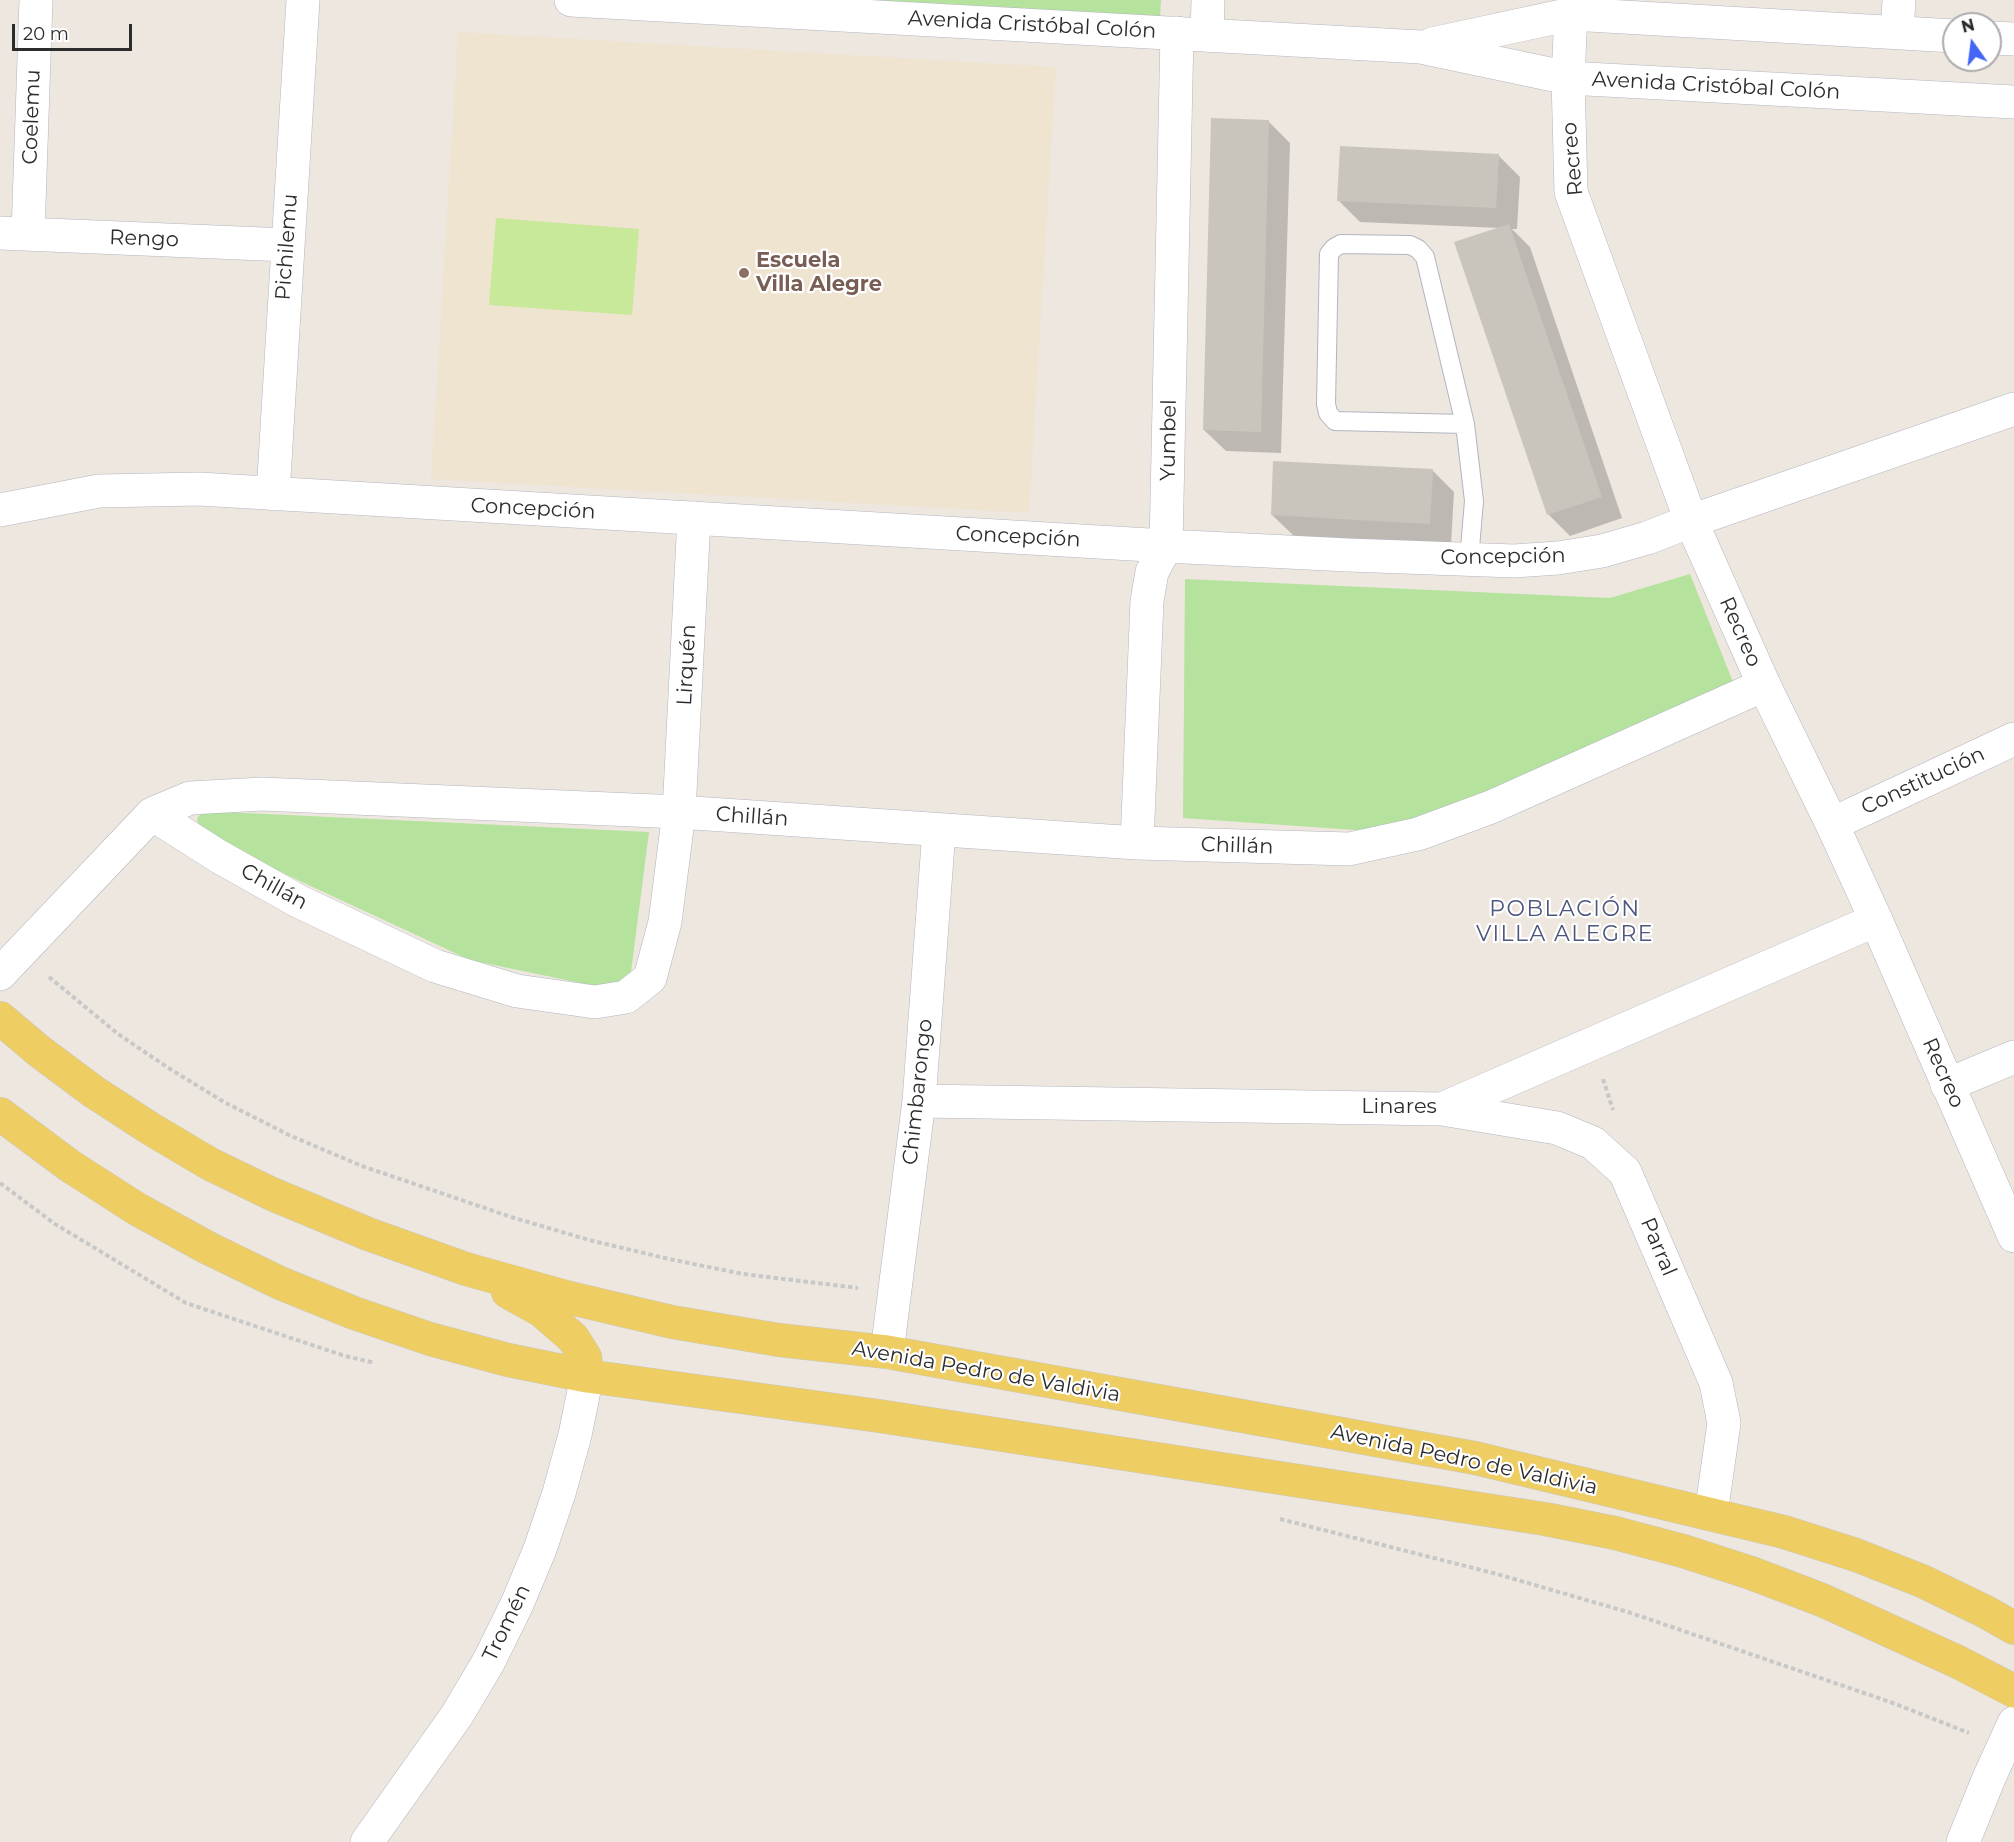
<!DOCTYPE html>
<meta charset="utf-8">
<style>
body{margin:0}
#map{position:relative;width:2014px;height:1842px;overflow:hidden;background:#ede7df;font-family:Montserrat,sans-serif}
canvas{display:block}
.north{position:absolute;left:1942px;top:12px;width:60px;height:60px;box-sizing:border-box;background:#fff;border:2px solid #ababab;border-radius:50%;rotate:346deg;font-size:16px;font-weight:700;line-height:24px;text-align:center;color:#2c2c2c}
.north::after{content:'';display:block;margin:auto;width:21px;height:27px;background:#4366f6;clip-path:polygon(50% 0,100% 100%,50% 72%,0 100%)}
.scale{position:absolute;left:12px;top:24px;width:120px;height:27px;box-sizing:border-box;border:3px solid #2c2c2c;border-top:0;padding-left:8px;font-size:18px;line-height:21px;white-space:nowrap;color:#2c2c2c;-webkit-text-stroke:4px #fff;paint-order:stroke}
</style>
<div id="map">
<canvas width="2014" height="1842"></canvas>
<div class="north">N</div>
<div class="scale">20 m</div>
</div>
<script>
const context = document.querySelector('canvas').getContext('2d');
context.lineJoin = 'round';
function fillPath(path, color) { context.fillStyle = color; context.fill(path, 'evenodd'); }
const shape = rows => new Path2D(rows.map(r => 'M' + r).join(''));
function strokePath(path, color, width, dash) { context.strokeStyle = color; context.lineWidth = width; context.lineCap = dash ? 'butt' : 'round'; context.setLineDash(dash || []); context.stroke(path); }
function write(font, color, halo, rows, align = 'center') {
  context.font = font + ' Montserrat,sans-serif'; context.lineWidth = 4.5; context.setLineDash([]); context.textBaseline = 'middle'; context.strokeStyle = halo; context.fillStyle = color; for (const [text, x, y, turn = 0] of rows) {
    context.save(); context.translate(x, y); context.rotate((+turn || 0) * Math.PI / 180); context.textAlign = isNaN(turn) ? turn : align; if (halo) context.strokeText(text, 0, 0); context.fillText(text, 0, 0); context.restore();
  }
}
const education = shape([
 [458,32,1056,67,1029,513,431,479]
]);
const green = shape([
 [852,0,1161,0,1160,18],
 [1690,574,1737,692,1398,833,1183,818,1185,579,1610,598],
 [203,811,649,832,631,972,609,989,470,960,201,835,197,819]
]);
const pitch = shape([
 [496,218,639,229,632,315,489,305]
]);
const shadow = shape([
 [1268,121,1290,143,1281,453,1226,451,1204,430],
 [1498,155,1520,177,1517,229,1512,229,1530,247,1622,518,1570,536,1549,515,1456,243,1500,228,1360,222,1338,200],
 [1432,470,1454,492,1451,545,1294,536,1272,515]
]);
const building = shape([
 [1211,118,1269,120,1261,432,1203,430],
 [1340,146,1499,154,1496,208,1337,201],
 [1509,224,1602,497,1547,515,1454,242],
 [1273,461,1433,469,1430,524,1271,515]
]);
const path = shape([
 [49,977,118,1034,170,1069,224,1102,291,1136,362,1166,511,1217,589,1240,669,1259,743,1274,858,1288],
 [1603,1079,1613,1110],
 [0,1183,55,1224,186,1303,345,1356,375,1363],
 [1280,1519,1497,1574,1631,1613,1893,1703,1969,1733]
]);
const service = shape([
 [1465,424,1335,421,1328,413,1326,404,1329,254,1334,248,1341,244,1410,245,1418,249,1425,257,1465,424,1474,501,1469,560]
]);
const minor = shape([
 [1897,32,1899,0],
 [1207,35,1208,0],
 [0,233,287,245],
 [28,234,36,0],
 [273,494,303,0],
 [0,510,99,491,199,489,1166,546,1348,555,1514,561,1558,558,1602,551,1647,538,1691,521,2014,409],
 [152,814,218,856,298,901,435,966,517,991,595,1002,626,997,650,978,665,922,679,812,694,518],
 [1832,824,2014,739],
 [1137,843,1147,601,1152,572,1166,546,1177,33],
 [0,974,152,814,190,798,262,794,679,812,1137,843,1349,849,1418,834,1491,807,1764,685],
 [1947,1085,2014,1057],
 [919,1101,1442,1109,1876,920],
 [1442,1109,1557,1128,1593,1143,1625,1172,1716,1383,1724,1423,1711,1514],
 [887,1352,919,1101,939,830]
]);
const tertiary = shape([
 [571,0,1421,47,1568,78,2014,102],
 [1571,14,1568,78,1571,192,1691,521,1764,685,1832,824,1876,920,2014,1236],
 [1990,38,2014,39],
 [1432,44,1571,14,1954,36],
 [367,1842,457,1715,489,1661,517,1604,540,1549,559,1493,575,1435,587,1376],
 [1963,1842,1989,1778,2014,1723]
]);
const primary = shape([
 [0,1018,39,1051,94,1092,151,1129,210,1164,272,1194,368,1234,466,1269,566,1297,672,1322,779,1340,887,1352,1475,1458,1784,1532,1856,1555,1922,1581,1986,1612,2014,1628],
 [0,1114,70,1166,137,1209,208,1248,280,1283,354,1313,430,1339,508,1360,587,1376,879,1416,1545,1519,1615,1533,1683,1551,1751,1573,1822,1600,1958,1662,2014,1691],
 [508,1292,542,1311,573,1338,585,1357,587,1376]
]);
const markers = [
 [744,273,6,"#8d6e63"]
];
const streetNames = [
 ["Avenida Cristóbal Colón",1032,25,3],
 ["Avenida Cristóbal Colón",1716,86,3],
 ["Coelemu",32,117,-88],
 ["Recreo",1573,159,-95],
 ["Rengo",144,239,2],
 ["Pichilemu",287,247,-86],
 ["Yumbel",1169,440,-89],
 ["Concepción",533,509,3],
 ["Concepción",1018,537,3],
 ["Concepción",1503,557,-1],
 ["Recreo",1740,632,66],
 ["Lirquén",687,665,-87],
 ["Constitución",1923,781,-25],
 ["Chillán",752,817,4],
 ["Chillán",1237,846,2],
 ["Chillán",274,887,29],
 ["Recreo",1943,1073,66],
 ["Chimbarongo",918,1092,-84],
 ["Linares",1399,1107],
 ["Parral",1658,1247,67],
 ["Avenida Pedro de Valdivia",986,1372,10],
 ["Avenida Pedro de Valdivia",1464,1460,12],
 ["Tromén",507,1623,-64]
];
const educationNames = [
 ["Escuela",756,261],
 ["Villa Alegre",756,285]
];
const neighbourhoodNames = [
 ["POBLACIÓN",1565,910],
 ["VILLA ALEGRE",1565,935]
];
fillPath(education, '#eee4cf');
fillPath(green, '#b5e39d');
fillPath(pitch, '#c8e999');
fillPath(shadow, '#0003');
fillPath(building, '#c9c5bd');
strokePath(service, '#b2b5bf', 20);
strokePath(minor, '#b2b5bf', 34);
strokePath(tertiary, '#b2b5bf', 34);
strokePath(primary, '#c8c8c8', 34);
strokePath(path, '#c8c8c8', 4, [4.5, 3]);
strokePath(service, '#fff', 18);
strokePath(minor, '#fff', 33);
strokePath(tertiary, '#fff', 33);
strokePath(primary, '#eecd63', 33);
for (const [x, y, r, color] of markers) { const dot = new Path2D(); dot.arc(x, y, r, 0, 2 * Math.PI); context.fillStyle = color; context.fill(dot); strokePath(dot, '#fff', 2); }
write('21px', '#2c2c2c', '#fff', streetNames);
write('bold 21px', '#785e54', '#fff', educationNames, 'left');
context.letterSpacing = '1.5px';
write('22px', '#4d567d', '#fff', neighbourhoodNames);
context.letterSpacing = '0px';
</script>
